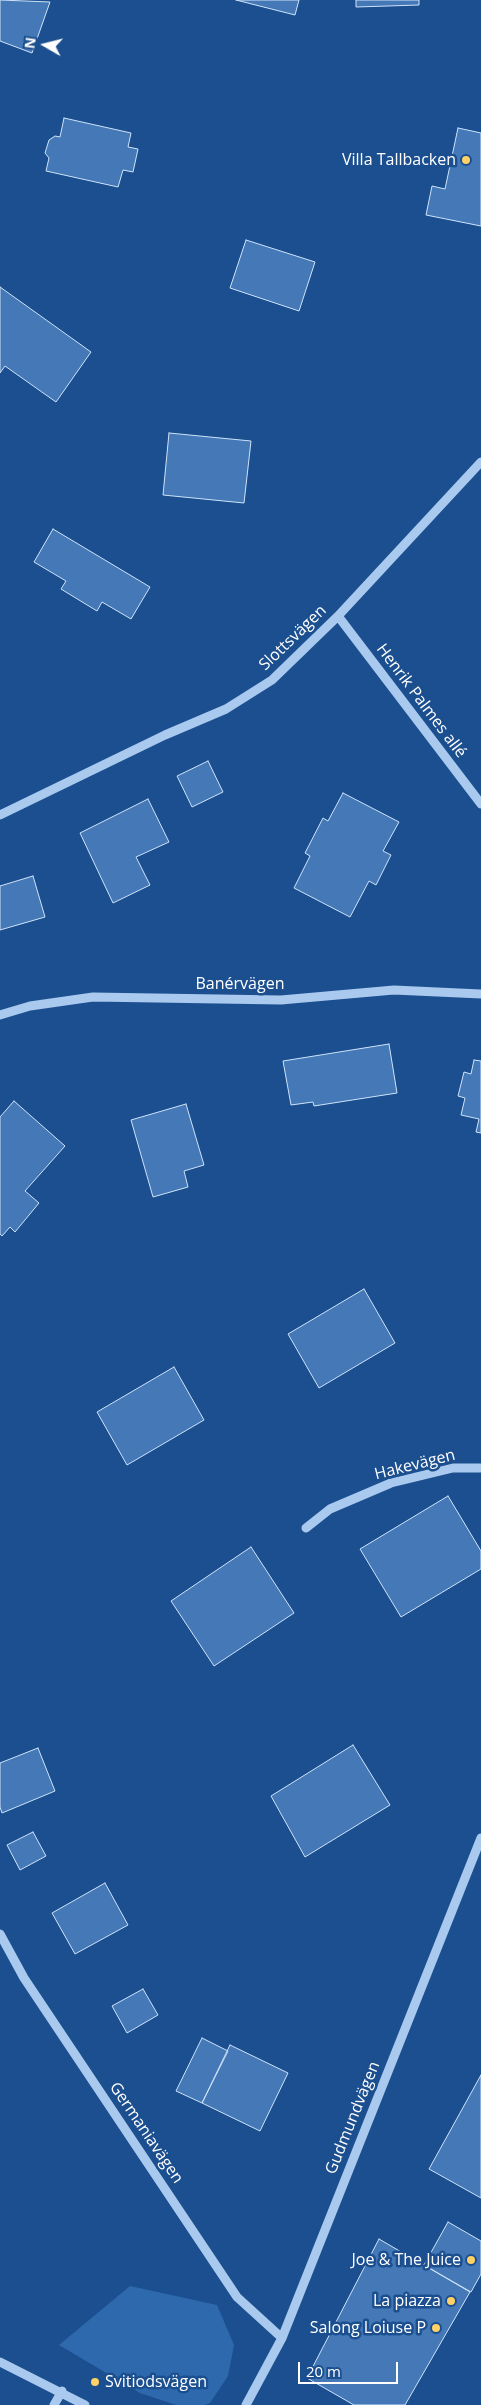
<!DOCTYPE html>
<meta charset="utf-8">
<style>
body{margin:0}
#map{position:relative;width:481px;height:2405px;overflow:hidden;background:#1b4f8f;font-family:"Open Sans",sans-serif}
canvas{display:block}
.north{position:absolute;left:20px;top:20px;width:50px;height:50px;-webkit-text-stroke:4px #1b4f8f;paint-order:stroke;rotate:278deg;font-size:14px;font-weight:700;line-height:20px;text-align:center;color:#fff}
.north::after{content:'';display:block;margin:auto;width:18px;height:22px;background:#fff;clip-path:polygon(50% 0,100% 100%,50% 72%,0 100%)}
.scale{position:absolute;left:298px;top:2362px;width:100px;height:22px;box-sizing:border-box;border:2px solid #fff;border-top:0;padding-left:6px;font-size:15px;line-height:18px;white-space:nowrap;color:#fff;-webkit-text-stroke:4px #1b4f8f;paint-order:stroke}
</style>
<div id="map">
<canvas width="481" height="2405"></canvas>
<div class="north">N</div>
<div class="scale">20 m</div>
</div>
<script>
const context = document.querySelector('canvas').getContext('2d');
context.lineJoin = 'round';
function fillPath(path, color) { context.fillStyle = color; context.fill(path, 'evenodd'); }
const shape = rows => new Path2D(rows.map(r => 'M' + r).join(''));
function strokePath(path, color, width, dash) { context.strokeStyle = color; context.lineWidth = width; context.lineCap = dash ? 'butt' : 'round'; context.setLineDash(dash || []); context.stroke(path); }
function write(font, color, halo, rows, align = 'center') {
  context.font = font + ' "Open Sans",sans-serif'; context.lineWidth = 5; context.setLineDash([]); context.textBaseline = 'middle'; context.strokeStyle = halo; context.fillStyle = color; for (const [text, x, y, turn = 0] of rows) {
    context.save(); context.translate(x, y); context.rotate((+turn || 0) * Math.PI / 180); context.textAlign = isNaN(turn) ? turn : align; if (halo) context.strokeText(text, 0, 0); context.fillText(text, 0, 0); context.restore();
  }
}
const green = shape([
 [130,2286,217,2305,234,2345,228,2376,210,2403,205,2405,176,2405,140,2393,59,2345]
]);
const building = shape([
 [0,0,50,2,32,53,0,41,0,0],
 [236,0,299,0,295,15,236,0],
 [356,0,419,0,419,5,356,7,356,0],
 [64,118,131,133,128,147,138,149,133,172,123,170,118,187,46,171,49,158,45,153,49,140,55,136,60,137,64,118],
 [458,128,481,133,481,226,426,215,432,186,445,189,458,128],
 [246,240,315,262,299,311,230,288,246,240],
 [0,287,91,352,56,402,5,366,0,373,0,287],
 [169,433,251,441,244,503,163,495,169,433],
 [53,529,150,587,131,619,102,602,97,611,61,589,66,581,34,562,53,529],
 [208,761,223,792,192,807,177,776,208,761],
 [343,793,399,822,383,851,391,855,376,885,369,881,350,917,294,888,310,856,305,853,323,818,328,821,343,793],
 [148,799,169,842,136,857,150,885,113,903,80,833,148,799],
 [33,876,45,917,0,930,0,886,33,876],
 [389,1044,397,1093,314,1106,313,1102,291,1105,283,1061,389,1044],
 [474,1060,481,1061,481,1133,476,1132,479,1119,461,1115,465,1098,458,1096,464,1072,471,1074,474,1060],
 [14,1101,65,1146,25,1191,39,1203,15,1232,10,1227,2,1236,0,1234,0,1117,14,1101],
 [186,1104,204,1165,184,1171,188,1187,153,1197,131,1120,186,1104],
 [364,1289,395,1343,319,1388,288,1334,364,1289],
 [174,1367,204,1420,127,1465,97,1412,174,1367],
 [448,1496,481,1551,481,1569,401,1617,360,1549,448,1496],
 [251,1547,294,1613,214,1666,171,1601,251,1547],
 [353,1745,390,1805,305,1857,271,1796,353,1745],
 [38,1748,55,1791,2,1813,0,1807,0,1763,38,1748],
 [33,1832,46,1856,20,1870,7,1845,33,1832],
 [105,1883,128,1925,75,1954,52,1913,105,1883],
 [143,1989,158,2015,127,2033,112,2006,143,1989],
 [202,2038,228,2051,202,2103,176,2091,202,2038],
 [230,2045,288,2073,260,2131,202,2103,230,2045],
 [481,2075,481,2198,429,2169,481,2075],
 [448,2222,481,2241,481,2274,471,2292,424,2265,448,2222],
 [379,2239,470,2292,405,2405,354,2405,307,2378,379,2239]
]);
const minor = shape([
 [338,616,481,804],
 [0,815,165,735,226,709,272,680,338,616,481,462],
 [0,1015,30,1006,93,997,281,1000,394,990,481,994],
 [306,1528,330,1509,391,1483,453,1468,481,1468],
 [0,1934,24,1978,237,2297,282,2338],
 [0,2362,85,2405],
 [54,2405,62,2391],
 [246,2405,282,2338,481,1838]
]);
const markers = [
 [466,160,5,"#ffd166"],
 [471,2260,5,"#ffd166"],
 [451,2301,5,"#ffd166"],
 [436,2328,5,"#ffd166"],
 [95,2382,5,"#ffd166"]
];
const poiNames = [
 ["Villa Tallbacken",456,160],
 ["Joe & The Juice",461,2260],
 ["La piazza",441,2301],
 ["Salong Loiuse P",426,2328],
 ["Svitiodsvägen",105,2382,"left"]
];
const streetNames = [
 ["Slottsvägen",293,638,-44],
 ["Henrik Palmes allé",421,701,53],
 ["Banérvägen",240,984],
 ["Hakevägen",415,1465,-14],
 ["Gudmundvägen",353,2118,-68],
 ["Germaniavägen",146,2133,56]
];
fillPath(green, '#2e69ad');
fillPath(building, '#4478b7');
strokePath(building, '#cfe3fa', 1);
strokePath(minor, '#a9c9ee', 9);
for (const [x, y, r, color] of markers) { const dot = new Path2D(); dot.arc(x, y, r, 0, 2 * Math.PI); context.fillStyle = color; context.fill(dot); strokePath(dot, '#1b4f8f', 2); }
write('16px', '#fff', '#1b4f8f', poiNames, 'right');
write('16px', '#fff', '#1b4f8f', streetNames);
</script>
